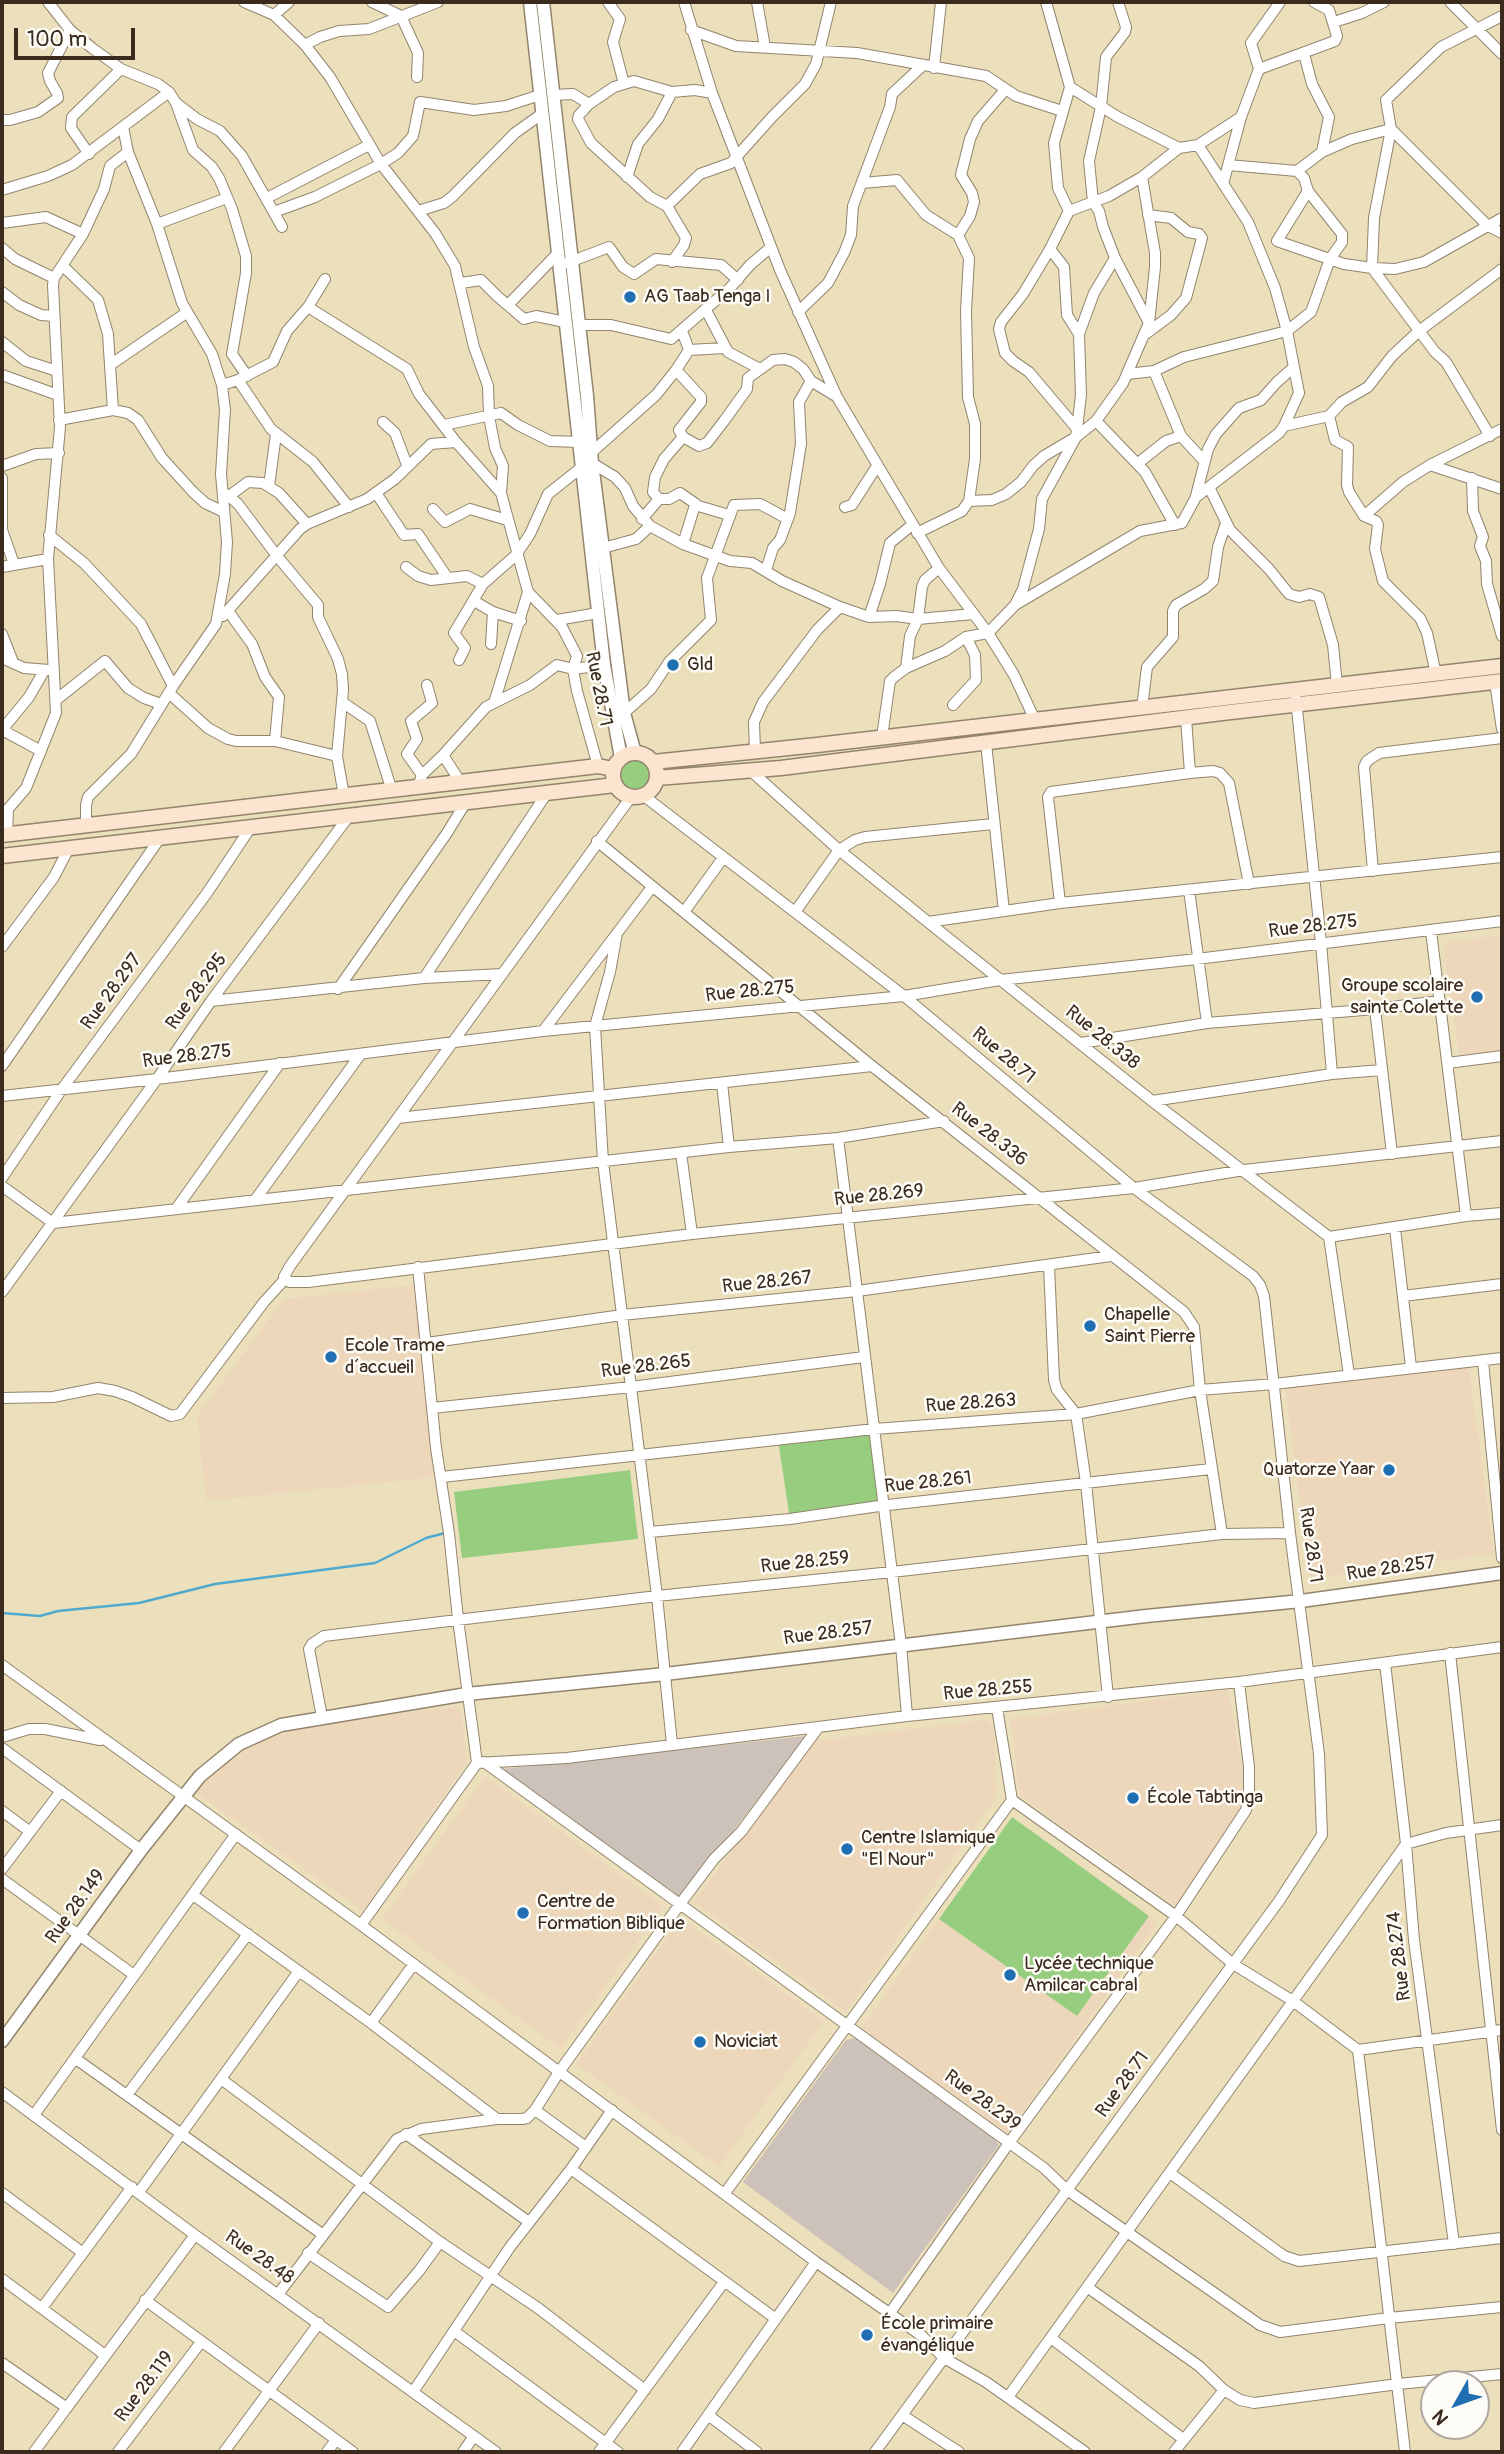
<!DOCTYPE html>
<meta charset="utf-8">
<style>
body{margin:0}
#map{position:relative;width:1504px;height:2454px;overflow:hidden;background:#ebdfbc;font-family:Pangolin,sans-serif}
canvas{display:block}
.frame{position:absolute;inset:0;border:4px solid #3b2a1e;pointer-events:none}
.north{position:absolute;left:1420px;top:2370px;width:70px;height:70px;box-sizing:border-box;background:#fdfcf7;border:2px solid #afa8a0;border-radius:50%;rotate:230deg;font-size:19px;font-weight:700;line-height:28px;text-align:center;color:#3b2a1e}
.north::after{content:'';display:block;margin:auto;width:24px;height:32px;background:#1f6fb2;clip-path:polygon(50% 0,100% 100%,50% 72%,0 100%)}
.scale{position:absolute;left:14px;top:28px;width:121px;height:32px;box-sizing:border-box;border:4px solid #3b2a1e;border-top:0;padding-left:9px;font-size:21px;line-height:24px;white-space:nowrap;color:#3b2a1e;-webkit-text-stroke:5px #fdfcf7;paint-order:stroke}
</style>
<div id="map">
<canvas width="1504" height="2454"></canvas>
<div class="frame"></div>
<div class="north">N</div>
<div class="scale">100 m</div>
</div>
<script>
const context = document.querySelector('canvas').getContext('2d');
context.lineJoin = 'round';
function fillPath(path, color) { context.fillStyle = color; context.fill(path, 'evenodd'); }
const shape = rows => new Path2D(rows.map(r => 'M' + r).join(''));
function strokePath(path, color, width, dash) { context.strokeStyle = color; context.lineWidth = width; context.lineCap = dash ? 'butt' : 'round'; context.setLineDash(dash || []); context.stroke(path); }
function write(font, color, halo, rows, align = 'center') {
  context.font = font + ' Pangolin,sans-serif'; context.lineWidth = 5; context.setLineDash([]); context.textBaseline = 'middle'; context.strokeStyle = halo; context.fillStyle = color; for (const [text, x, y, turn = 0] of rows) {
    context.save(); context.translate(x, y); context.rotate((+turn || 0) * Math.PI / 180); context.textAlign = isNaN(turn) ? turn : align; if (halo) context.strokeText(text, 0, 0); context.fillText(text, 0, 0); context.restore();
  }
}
const built = shape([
 [1502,935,1502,1051,1460,1057,1443,943],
 [414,1285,435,1472,428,1478,206,1501,197,1416,284,1299],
 [1468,1362,1494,1554,1310,1578,1285,1385],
 [1228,1690,1244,1779,1241,1801,1236,1819,1177,1907,1020,1796,1010,1719],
 [460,1706,467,1762,363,1911,194,1791,210,1771,260,1736,300,1726],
 [986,1720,994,1727,997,1796,846,2012,694,1902,814,1741],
 [485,1776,663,1906,561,2049,382,1919],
 [1012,1817,1158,1922,1008,2133,861,2028],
 [681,1918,824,2021,719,2167,576,2064]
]);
const industrial = shape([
 [806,1736,682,1898,501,1769],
 [855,2038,994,2139,999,2145,893,2293,743,2182,846,2040]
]);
const green = shape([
 '621 776a15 15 0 1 1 30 0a15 15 0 1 1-30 0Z',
 [870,1433,879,1506,790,1519,778,1440],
 [630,1470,638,1539,462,1558,454,1492],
 [1012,1817,1149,1916,1077,2016,939,1919]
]);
const stream = shape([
 [2,1613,40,1616,58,1611,139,1603,215,1584,375,1563,426,1538,445,1533]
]);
const minor = shape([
 [48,2,70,30,92,48,121,69,158,84,169,92,176,103,193,150,212,167,219,178,232,209,246,256,246,273,232,354],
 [244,2,274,15,305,45,330,77,381,164,435,233,455,266,474,347,488,386,489,416,495,448,503,466,501,493,528,592,494,703],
 [372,2,401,16,418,53,417,77],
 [608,2,620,19,613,42,624,84],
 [684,2,712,93,780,270,837,397,939,568,988,633,1014,675,1034,718],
 [757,2,765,47],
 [1046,2,1070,87,1118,117,1179,148],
 [1450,2,1502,54],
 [274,15,289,2],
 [1502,16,1441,47,1386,100,1391,129,1488,226,1502,233],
 [1334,22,1362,13,1384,2],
 [691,30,736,46,857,53,986,76,1016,96,1062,111],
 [305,45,320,37,339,31,369,29,438,2],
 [934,68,941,2],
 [1259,69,1335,41,1337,36,1329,10,1314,2],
 [554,95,573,94,589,104,614,87,634,81,672,92,695,90,712,93],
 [176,103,197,119,220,131,242,156,282,227],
 [589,104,579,115,578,119,591,143,650,197,667,206],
 [2,120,10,120,38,112,58,98,57,93,50,81,48,73,70,30],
 [123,127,128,152,157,224,227,198],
 [1322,152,1352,139,1391,129,1374,218,1372,268,1435,352,1446,362,1490,436],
 [89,154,71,128,72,117,121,69],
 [1297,171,1322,152,1329,117,1312,84,1304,54],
 [627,177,638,144,658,119,672,92],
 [862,183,897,180,926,215,958,235,969,258,966,311,968,397,975,424,975,459,969,501,962,511,917,533],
 [1223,184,1241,117,1259,69,1251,43,1280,2],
 [2,190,48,176,72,165,169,92],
 [1308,191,1277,241,1344,264,1372,268,1395,269,1424,262,1502,218],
 [267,198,369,145],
 [418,211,444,203,453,196,515,133,543,113],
 [1069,211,1058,188,1054,143,1070,87],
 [274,212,315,197,381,164,398,153,413,136,420,102,474,110,506,106,540,95],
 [2,223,46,217,83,234],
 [958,235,970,216,974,202,972,193,961,175,970,139,978,121,1005,90],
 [2,248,15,259,54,278],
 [1050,249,1064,267,1067,315,1079,334],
 [1115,258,1103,227,1099,211,1093,202,1089,161,1101,107,1106,57,1125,32,1126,27,1118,2],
 [672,262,684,245,686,238,667,206,700,174,731,163,772,117,805,84,816,64,831,2],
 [567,263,609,247,623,267,634,274,656,259,721,265,738,280],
 [63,266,98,300,108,334,110,365],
 [461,283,481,280,497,296,524,319,536,316,565,322],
 [2,292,19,305,41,315,54,316],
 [508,305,558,253],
 [308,307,407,369,419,394,456,442,501,493],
 [706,310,728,352,760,369],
 [798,312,828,283,844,253,851,235,853,206,890,107,892,94,922,66],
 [578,325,611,325,671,339,730,288,750,265,771,247],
 [1147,333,1171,315,1186,298,1202,238,1199,234,1188,232,1171,218,1148,215],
 [2,342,26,361,57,371],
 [689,350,725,348],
 [232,354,247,376],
 [676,370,701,397,701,402,679,430,683,437,699,446,707,443,724,421,747,389,748,378,773,360,785,359,794,362,803,369,811,381,834,395],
 [1154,371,1181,436,1204,461],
 [1127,374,1154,371,1184,357,1287,331,1275,288,1248,222,1198,145],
 [2,375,58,395],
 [238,380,271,429,313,462,349,507],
 [222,385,238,380,273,362,287,331,308,307,325,279],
 [113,410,110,365,186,313],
 [1329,416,1342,402,1368,387,1392,356,1419,331,1502,269],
 [59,420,113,410,128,413,138,420,162,458,193,492,205,503,224,512],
 [1096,421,1145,472,1175,525],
 [383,422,395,433,407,465],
 [444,425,501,413,518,425,550,441,580,442],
 [1284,426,1329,416,1335,440,1348,447,1347,485,1349,492,1364,516,1376,521,1378,525,1375,549,1383,581,1420,618,1427,633,1436,674],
 [1078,430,1029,372,1013,361,1005,353,999,329,1001,322,1023,294,1050,249,1069,211,1109,196,1142,177,1179,148,1198,145,1241,117],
 [591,453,656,395,676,370,689,350,682,331],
 [592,463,615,477,625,488,633,506,650,526,683,544,730,561,752,563,782,581,840,607,869,617,896,616,918,619,974,614],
 [1137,464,1166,441,1181,436],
 [1430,465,1502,429],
 [2,466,36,454,59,453],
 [2,478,2,530,14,564],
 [1472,478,1473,511,1483,537,1480,546,1486,561,1487,584,1502,636],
 [269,486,276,434],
 [1209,487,1230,530,1269,569,1289,594,1299,597,1310,594,1319,597,1333,645,1337,685],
 [223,493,229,496,238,504,277,556,318,605,318,617,338,659,342,674,343,690,337,756],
 [376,493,404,535,418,534,447,577],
 [1196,496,1208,449,1216,434,1239,408,1261,400,1277,382,1293,368],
 [659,499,653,492,655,477,664,459,683,437],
 [659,499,669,499,680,493,696,504],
 [969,501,992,500,1006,494,1021,482,1033,466,1044,456,1076,437,1081,395,1079,334,1094,293,1115,258,1149,323],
 [845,507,852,505,877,466],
 [433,509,445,522,470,509,507,520],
 [1364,516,1403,482,1430,465,1502,489],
 [642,519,659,499],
 [307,524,367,499,395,479,431,444,456,442],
 [49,535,84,563,141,624,173,686],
 [683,544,695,505,729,515],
 [603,548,636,539,650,526],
 [2,567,48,559],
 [406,567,418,576,431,580,467,576,483,584],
 [766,570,773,548,780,540,790,513,801,444,799,402,811,381],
 [528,592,562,627,577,656,573,669,577,691,598,766],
 [474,601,493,612,521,621],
 [1015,605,1140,531,1182,523,1196,497,1279,433,1284,426,1299,393,1287,331,1311,312,1330,259,1342,242,1342,234,1308,191,1304,178,1297,171,1228,165],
 [228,611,252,644,265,677,279,697,275,741,337,756,344,796],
 [223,616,300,529,307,524,279,493,263,483,248,482,229,496],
 [869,617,880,584,890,543,912,525],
 [557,620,598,613],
 [2,634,13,662],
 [491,644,493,612],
 [2,658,24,668,49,670],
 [459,660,465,648,454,633,483,584,516,555,530,534,548,494,582,467],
 [906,668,910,636,918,619,922,587,925,580,939,568],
 [1495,682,1502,729],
 [169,693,208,728,228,739,236,741,275,741],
 [1296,699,1321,943,1332,1074],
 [56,700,105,661,128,688,144,698,161,704],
 [342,702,370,721,392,791],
 [953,705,976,680,975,655,966,637],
 [1142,708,1147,667,1173,637,1173,611,1176,605,1204,589,1213,581,1218,547,1226,523],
 [624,713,651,689,669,662,711,620,707,578,734,505,760,504,788,519],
 [1186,718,1190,773],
 [882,737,890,681,894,677,906,668,945,651,966,637,988,633,1015,605,1023,589,1039,529,1042,499,1076,437,1096,421,1123,383,1149,323,1155,267,1155,253,1142,177],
 [986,743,1004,911],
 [41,751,2,730,29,697,44,671],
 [755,751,754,722,763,702,817,630,840,607],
 [751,771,839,850,928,922,1152,1101,1329,1237,1349,1375],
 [422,775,443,755],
 [461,783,443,755,486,707,530,685,557,665,573,669,604,665],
 [418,787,422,775,407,754,417,739,411,721,432,703,427,685],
 [644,796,904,996,1134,1188,1253,1276,1260,1285,1264,1296,1290,1533,1319,1754,1322,1835,1279,1901,875,2452],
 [631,797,290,1266,284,1277,289,1282,308,1282,692,1234,1134,1188,1244,1170,1502,1141],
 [86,826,86,805,88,797,131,754,173,686,216,624,225,574,227,542,221,474,225,410,222,385,212,354,182,303,157,224],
 [7,835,8,809,26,788,56,713,48,559,60,427,53,285,54,278,83,234,104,189,110,166,128,152],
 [597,841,872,1066,1184,1312,1194,1327,1200,1390,1222,1534],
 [1373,871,1364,767,1367,761,1379,753,1502,738],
 [1189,890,1207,1023],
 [1060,903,1048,797,1051,792,1190,773,1213,771,1220,773,1229,783,1249,884],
 [684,912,723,858],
 [795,912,839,850,855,840,865,837,993,824],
 [928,922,1060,903,1502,857],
 [1431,931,1466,1216],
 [617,933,610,972,595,1026,603,1162,657,1596,672,1744],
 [2,947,54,877,69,848],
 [424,978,547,793],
 [338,989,447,833,466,802],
 [211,1001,424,978,502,974],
 [1375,1009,1392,1154],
 [543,1031,652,887],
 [1081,1043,1207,1023,1375,1009,1440,1001],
 [1448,1063,1502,1056],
 [2,1066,160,838],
 [722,1083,729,1147],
 [2,1096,157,1079,543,1031,904,996,1000,980,1197,959,1502,921],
 [1152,1101,1332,1074,1382,1070],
 [398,1118,872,1066],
 [838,1138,901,1645,907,1716],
 [681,1153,692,1234],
 [2,1178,62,1089,207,893,251,827],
 [2,1186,53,1223,729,1147,838,1138,944,1121],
 [255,1200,360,1055],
 [176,1209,280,1063],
 [1395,1228,1411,1367],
 [1329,1237,1466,1216,1502,1213],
 [1049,1265,1054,1380,1057,1390,1076,1414,1086,1483,1108,1697],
 [2,1292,157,1079,211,1001,349,816],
 [1403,1296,1502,1284],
 [427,1343,622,1315,857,1291,1111,1256],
 [1483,1361,1502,1558],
 [2,1398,53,1397,98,1388,115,1391,132,1397,171,1416,180,1414,264,1302,285,1279],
 [432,1408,631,1387,864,1357],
 [442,1477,874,1429,1076,1414,1200,1390,1274,1384,1502,1358],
 [650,1532,790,1519,879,1506,1211,1469],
 [1450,1653,1502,2130],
 [1385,1663,1406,1844,1414,1940,1454,2244],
 [2,1665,361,1925,816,2262,922,2336,944,2358,986,2382,1085,2452],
 [997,1708,1012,1800,1176,1916,1233,1964,1293,2001,1358,2050,1405,2452],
 [322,1717,309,1649,312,1644,324,1636,657,1596,892,1572,1222,1534,1290,1533],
 [2,1737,29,1729,45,1729,100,1740],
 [2,1748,141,1850],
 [484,1762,986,2126,1044,2168,1067,2190,1260,2325,1280,2332,1389,2318,1502,2307],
 [477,1763,567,1758,907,1716,1239,1682,1502,1647],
 [2,1811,29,1831],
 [2,1869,61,1791],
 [2,1879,134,1975],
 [193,1895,371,2023,497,2119,522,2119,527,2118,535,2110,559,2072,680,1904,714,1859,741,1832,818,1728],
 [361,1925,477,1763,458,1619,449,1533,436,1448,418,1267],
 [371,2023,413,1965],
 [1358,2050,1502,2030],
 [76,2059,322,2234],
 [221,2079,440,2242,538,2308,645,2390],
 [2,2092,195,2235,496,2452],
 [127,2095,248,1934],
 [535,2110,586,2147],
 [34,2115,236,1834],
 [406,2134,529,2222],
 [571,2169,776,2319],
 [1170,2173,1284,2256,1299,2261,1502,2238],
 [139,2192,299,1971],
 [2,2193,83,2253],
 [725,2193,1012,1800],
 [308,2253,388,2307,419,2271,440,2242],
 [2,2279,105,2355],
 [1087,2287,1199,2366,1224,2390,1240,2400,1254,2403,1398,2384,1502,2374],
 [279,2293,397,2139,421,2129,497,2119],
 [145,2300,353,2452],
 [42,2308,132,2187],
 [890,2313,1009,2143,1176,1916,1246,1810,1249,1793,1249,1767,1239,1682],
 [454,2331,618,2452],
 [1051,2338,1183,2439],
 [2,2363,67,2408],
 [413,2392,510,2247,571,2169,612,2110],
 [1008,2397,1406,1844,1446,1833,1502,1825],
 [708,2415,757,2452],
 [902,2415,959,2452],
 [34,2452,195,2235],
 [118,2452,201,2342],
 [224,2452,319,2323],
 [327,2452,336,2440],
 [463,2452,474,2436],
 [599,2452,724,2282],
 [682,2452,816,2262],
 [1174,2452,1224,2390]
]);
const tertiary = shape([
 [530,2,604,665,621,758],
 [543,2,587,396,592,463,624,713,635,753],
 [2,2041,141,1850,200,1776,239,1744,281,1725,467,1694,665,1674,1146,1616,1301,1601,1502,1573]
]);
const secondary = shape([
 '613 775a22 22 0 1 1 44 0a22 22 0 1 1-44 0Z',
 [653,762,817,745,1502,666],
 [657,778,781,768,1222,713,1502,681],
 [2,835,598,766,613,769],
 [2,856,615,785]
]);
const markers = [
 [630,297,7,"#1f6fb2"],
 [673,665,7,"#1f6fb2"],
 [1477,997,7,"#1f6fb2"],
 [1090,1326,7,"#1f6fb2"],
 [331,1357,7,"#1f6fb2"],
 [1389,1470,7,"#1f6fb2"],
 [1133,1798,7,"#1f6fb2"],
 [847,1849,7,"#1f6fb2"],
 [523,1913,7,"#1f6fb2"],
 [1010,1975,7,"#1f6fb2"],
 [700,2042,7,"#1f6fb2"],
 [867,2335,7,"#1f6fb2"]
];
const poiNames = [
 ["AG Taab Tenga I",644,297],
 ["Gld",687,665],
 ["Groupe scolaire",1463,986,"right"],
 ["sainte Colette",1463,1008,"right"],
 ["Chapelle",1104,1315],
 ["Saint Pierre",1104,1337],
 ["Ecole Trame",345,1346],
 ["d´accueil",345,1368],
 ["Quatorze Yaar",1375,1470,"right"],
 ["École Tabtinga",1147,1798],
 ["Centre Islamique",861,1838],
 ["\"El Nour\"",861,1860],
 ["Centre de",537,1902],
 ["Formation Biblique",537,1924],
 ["Lycée technique",1024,1964],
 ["Amilcar cabral",1024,1986],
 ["Noviciat",714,2042],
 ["École primaire",881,2324],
 ["évangélique",881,2346]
];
const streetNames = [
 ["Rue 28.71",598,689,79],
 ["Rue 28.275",1313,927,-7],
 ["Rue 28.297",112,992,-54],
 ["Rue 28.295",197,992,-54],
 ["Rue 28.275",750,992,-6],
 ["Rue 28.338",1102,1038,39],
 ["Rue 28.71",1003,1056,40],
 ["Rue 28.275",187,1057,-7],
 ["Rue 28.336",989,1135,38],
 ["Rue 28.269",879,1196,-6],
 ["Rue 28.267",767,1283,-6],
 ["Rue 28.265",646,1367,-7],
 ["Rue 28.263",971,1404,-4],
 ["Rue 28.261",928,1483,-6],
 ["Rue 28.71",1310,1545,82],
 ["Rue 28.259",805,1563,-6],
 ["Rue 28.257",1391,1569,-8],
 ["Rue 28.257",828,1634,-7],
 ["Rue 28.255",988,1691,-5],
 ["Rue 28.149",76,1907,-54],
 ["Rue 28.274",1400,1956,-97],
 ["Rue 28.71",1123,2085,-54],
 ["Rue 28.239",982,2101,36],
 ["Rue 28.48",259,2258,35],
 ["Rue 28.119",145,2387,-53]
];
fillPath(built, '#edd7bb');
fillPath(industrial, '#ccc2b9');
fillPath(green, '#97cd7f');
strokePath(stream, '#50aace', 2.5);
strokePath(minor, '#93846d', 12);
strokePath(tertiary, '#93846d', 15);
strokePath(secondary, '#93846d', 17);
strokePath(minor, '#fff', 10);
strokePath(tertiary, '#fff', 12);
strokePath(secondary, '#fce5d0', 14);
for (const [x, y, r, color] of markers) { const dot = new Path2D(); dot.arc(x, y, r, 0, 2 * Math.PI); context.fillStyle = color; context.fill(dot); strokePath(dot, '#fdfcf7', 2.5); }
write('19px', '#3b2a1e', '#fdfcf7', poiNames, 'left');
write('19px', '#3b2a1e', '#fdfcf7', streetNames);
</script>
